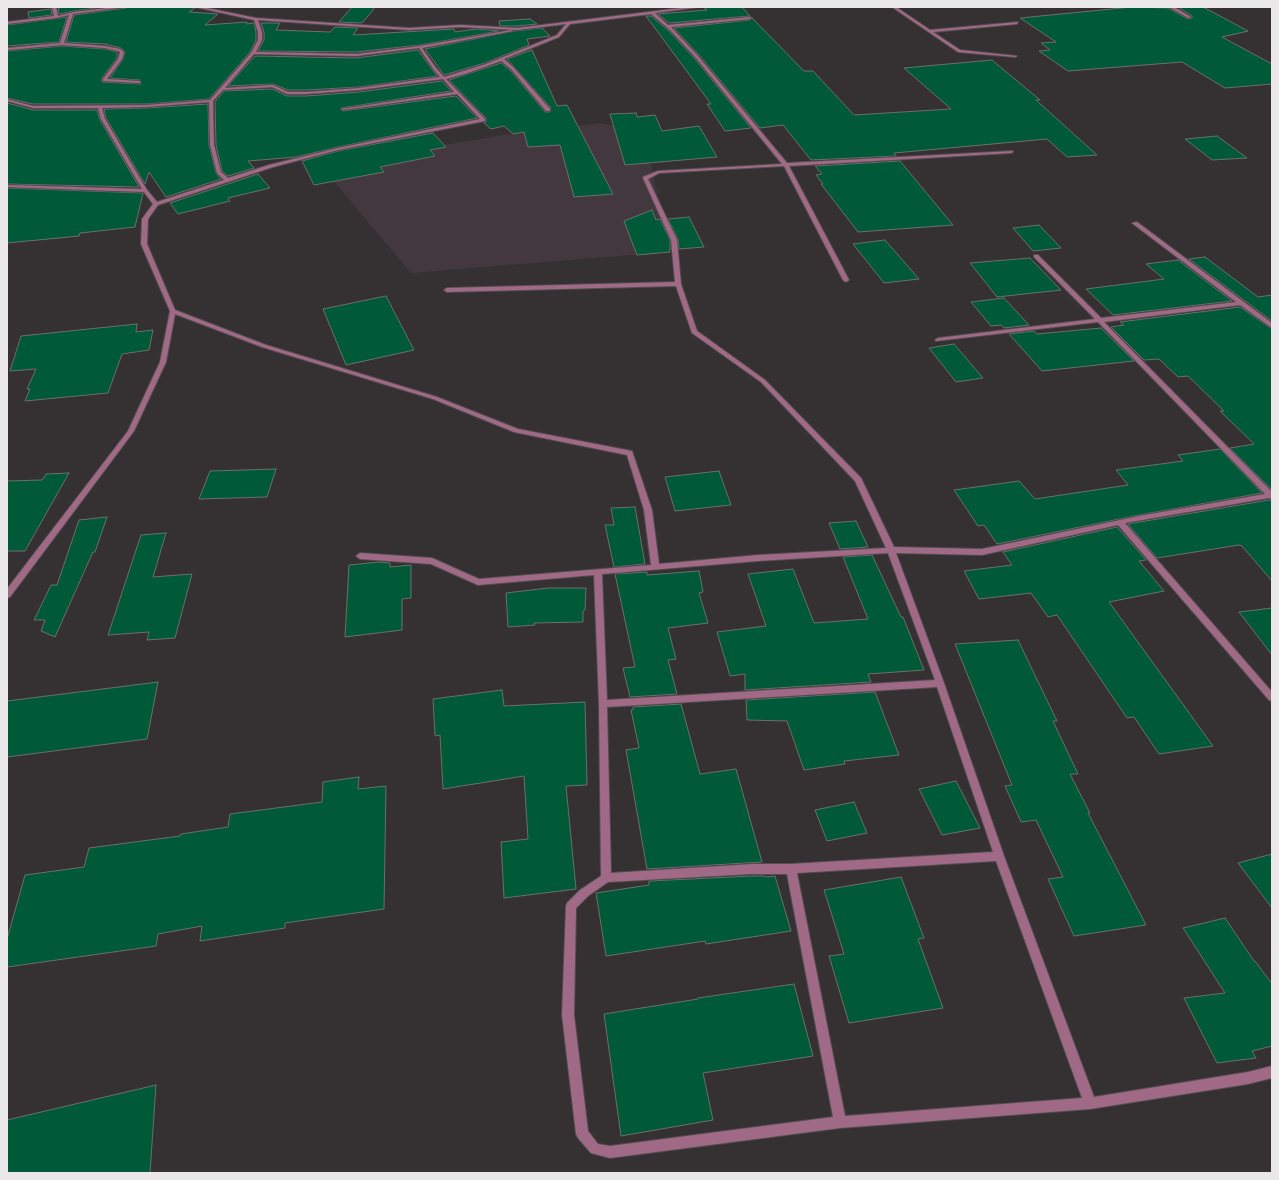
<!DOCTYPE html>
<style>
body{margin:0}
#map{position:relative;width:1279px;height:1180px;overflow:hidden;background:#353032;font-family:"Roboto Condensed",sans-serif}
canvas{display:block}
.frame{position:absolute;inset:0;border:8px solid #eae7e8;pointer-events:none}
</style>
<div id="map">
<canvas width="1279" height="1180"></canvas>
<div class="frame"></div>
</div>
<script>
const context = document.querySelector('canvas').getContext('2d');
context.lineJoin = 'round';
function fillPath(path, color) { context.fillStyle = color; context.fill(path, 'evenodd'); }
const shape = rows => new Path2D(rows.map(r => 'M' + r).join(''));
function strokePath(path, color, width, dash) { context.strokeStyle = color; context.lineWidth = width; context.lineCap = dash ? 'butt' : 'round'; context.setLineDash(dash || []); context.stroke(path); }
const built = shape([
 [600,123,628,128,651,163,669,252,411,273,331,178,416,150,521,132]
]);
const building = shape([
 [67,7,103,7,74,11,59,14,58,8,67,7],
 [127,7,194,7,195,8,189,12,218,14,205,25,247,22,246,24,254,23,256,32,256,40,250,52,209,99,146,104,33,104,7,98,7,51,62,46,105,49,117,52,117,58,102,78,102,82,141,84,140,80,110,78,123,59,125,52,121,48,105,44,66,42,74,15,126,8,127,7],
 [352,7,372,7,374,9,362,23,339,22,352,7],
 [703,7,742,7,750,16,669,23,658,14,707,10,703,7],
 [1132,7,1168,8,1188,19,1192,18,1192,16,1178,7,1203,7,1248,31,1222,37,1272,64,1272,84,1225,88,1182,62,1068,71,1039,51,1050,50,1041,43,1056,42,1020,18,1132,7],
 [51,9,52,15,29,18,28,12,51,9],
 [646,16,651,16,669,31,695,59,751,128,725,131,707,104,711,104,646,16],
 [67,17,59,42,7,46,7,25,67,17],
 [752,18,804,71,813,71,854,115,951,109,904,68,992,60,1040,100,1036,100,1097,155,1067,157,1047,139,894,153,896,156,811,160,783,125,760,128,699,55,674,28,750,20,752,18],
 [530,19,537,24,517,26,500,26,499,21,530,19],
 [261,23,280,23,276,30,330,32,335,27,358,28,353,35,454,29,455,32,476,29,499,31,420,45,356,52,258,51,264,40,264,32,261,23],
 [542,28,550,36,527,39,529,45,485,63,444,75,425,49,514,31,542,28],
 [418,50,437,76,359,87,306,90,288,90,273,84,228,86,255,56,356,58,418,50],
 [532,50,557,106,567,105,613,194,574,197,560,145,528,147,524,132,513,134,504,126,491,129,484,123,486,122,486,118,449,80,501,63,510,70,545,112,550,112,551,108,507,59,532,50],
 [442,81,451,91,341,108,340,109,343,111,456,96,477,118,338,147,296,157,248,161,254,168,228,176,222,171,216,145,215,102,224,91,272,89,287,96,306,96,359,92,442,81],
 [7,103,33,110,97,110,100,120,139,187,7,184,7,103],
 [208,104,209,145,216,173,221,179,166,197,149,172,145,184,106,118,104,109,146,108,208,104],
 [636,113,637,117,655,115,662,131,699,126,717,157,625,165,610,114,636,113],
 [433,133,446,147,430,150,435,156,380,167,384,172,314,185,302,161,338,151,433,133],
 [1217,136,1247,158,1212,160,1185,139,1217,136],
 [900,161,953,225,858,232,821,184,823,184,816,175,822,174,815,166,900,161],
 [258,174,270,188,228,198,230,201,178,214,170,203,258,174],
 [7,188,143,193,135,227,80,233,79,236,7,243,7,188],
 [652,210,656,220,660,219,670,240,670,250,669,250,670,252,637,255,624,221,652,210],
 [689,217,704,247,679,249,678,239,668,219,689,217],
 [1039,225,1061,248,1033,251,1013,228,1039,225],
 [885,240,919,279,884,283,853,244,885,240],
 [1205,257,1258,297,1272,295,1272,321,1189,259,1205,257],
 [1030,258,1061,290,997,297,970,263,1030,258],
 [1178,260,1232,301,1113,315,1086,289,1164,279,1146,264,1178,260],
 [386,296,414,350,346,365,323,309,386,296],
 [1004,298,1029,325,1004,328,1001,325,991,326,971,302,1004,298],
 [1240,307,1272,329,1272,490,1230,448,1254,444,1220,411,1224,411,1188,376,1178,377,1159,359,1144,360,1111,327,1124,325,1120,322,1240,307],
 [137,324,136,332,153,330,149,350,122,354,108,393,25,401,30,389,27,389,36,369,10,371,21,336,137,324],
 [1101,328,1134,361,1042,371,1009,334,1034,331,1037,334,1101,328],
 [954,344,983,378,956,382,929,348,954,344],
 [1220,449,1262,493,1139,515,997,544,984,525,978,526,954,490,1019,481,1035,499,1128,485,1116,470,1183,461,1178,455,1220,449],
 [276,469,267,497,199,499,210,471,276,469],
 [719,471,731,505,675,511,665,477,719,471],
 [69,473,25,551,7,551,7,481,42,480,46,474,69,473],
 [1269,500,1272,500,1272,581,1242,546,1239,545,1157,558,1128,524,1269,500],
 [635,507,645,564,614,567,605,525,614,525,611,508,635,507],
 [107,517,95,552,93,552,55,637,41,631,45,620,34,620,51,585,57,585,79,520,107,517],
 [856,521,868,547,840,549,829,523,856,521],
 [1117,527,1146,560,1139,561,1164,591,1109,602,1213,746,1159,754,1134,717,1127,718,1057,615,1048,617,1031,593,979,599,964,571,1012,565,1003,552,1117,527],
 [166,533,153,577,192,574,175,638,147,640,149,632,108,635,141,535,166,533],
 [872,555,901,617,903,617,924,670,868,674,871,682,745,690,745,674,730,676,717,632,766,626,748,574,793,569,814,623,868,619,843,557,872,555],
 [379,562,390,563,390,567,411,565,411,598,402,599,402,630,345,637,349,565,379,562],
 [699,571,703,592,699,593,708,623,668,628,676,659,668,660,677,694,630,697,623,668,635,667,615,574,647,572,647,575,699,571],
 [548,588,586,588,585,610,583,611,583,622,534,623,535,625,508,627,506,593,548,588],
 [1272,608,1272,655,1239,612,1272,608],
 [1018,640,1057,721,1053,721,1078,774,1070,774,1090,813,1088,813,1146,925,1074,936,1048,879,1063,877,1036,820,1021,822,1005,786,1012,785,955,644,1018,640],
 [158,682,147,739,7,757,7,701,158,682],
 [502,690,504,706,585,702,587,785,566,786,576,889,504,898,501,842,528,839,524,776,443,789,440,735,435,736,433,699,502,690],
 [875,692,899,755,844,761,845,764,804,770,787,721,747,720,746,700,875,692],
 [681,704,700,774,736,769,762,862,647,869,626,750,639,748,631,710,633,710,633,707,681,704],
 [359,777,358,789,386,786,384,909,285,923,285,928,200,941,202,926,158,934,156,946,7,967,7,939,25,875,84,867,89,848,180,836,181,834,228,827,230,814,322,802,323,782,359,777],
 [956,781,980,828,942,835,919,789,956,781],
 [854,802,867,833,827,841,815,810,854,802],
 [1272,854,1272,908,1238,863,1272,854],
 [752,876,765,876,766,877,775,876,791,931,706,944,705,941,606,956,596,893,649,885,649,881,752,876],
 [901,877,924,938,918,939,943,1008,849,1023,829,956,844,954,824,890,901,877],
 [1225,918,1254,961,1255,961,1272,984,1272,1046,1252,1051,1256,1058,1217,1063,1184,998,1225,993,1183,928,1225,918],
 [794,984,813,1056,703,1073,713,1120,621,1136,604,1014,698,999,698,998,794,984],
 [156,1085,150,1173,7,1173,7,1120,156,1085]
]);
const street = shape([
 [52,7,56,7,58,16,74,12,115,7,126,7,73,14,64,43,105,46,120,49,124,52,122,59,107,79,139,81,140,81,140,83,103,81,103,79,118,59,120,52,118,51,105,48,62,45,7,50,7,48,60,43,69,15,56,18,7,24,7,22,54,16,52,7],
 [195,7,202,7,256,18,409,28,460,25,517,28,689,7,700,7,655,13,668,25,751,17,750,19,671,27,698,56,787,163,1013,151,1013,152,1011,153,789,166,849,280,846,282,843,280,784,166,659,173,648,179,677,240,681,284,697,331,765,380,861,478,894,547,982,549,1139,516,1265,494,1098,322,936,341,935,340,938,338,1095,319,1034,257,1034,255,1038,255,1101,318,1236,302,1132,223,1137,222,1272,323,1272,328,1240,305,1104,322,1272,492,1272,499,1269,498,1125,523,1272,692,1272,701,1269,700,1118,525,982,555,896,553,944,683,1004,856,1094,1097,1248,1072,1272,1066,1272,1078,1248,1084,1090,1109,840,1128,610,1158,591,1153,578,1138,576,1134,562,1015,566,906,567,903,580,890,601,876,599,704,594,575,478,585,431,564,360,559,356,556,360,553,432,558,479,579,651,565,644,510,627,455,514,432,433,399,262,347,175,314,166,362,134,431,10,597,7,598,7,589,128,431,160,362,170,311,141,244,142,219,153,204,144,192,7,187,7,185,142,189,101,119,98,108,33,108,7,101,7,99,33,106,146,105,210,100,251,53,258,40,258,32,254,20,195,7],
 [651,14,670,30,696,58,782,164,658,171,643,177,643,178,671,240,675,282,447,288,444,290,447,292,676,286,692,333,761,382,855,481,886,548,758,555,659,564,652,510,632,451,518,429,437,397,266,345,175,310,147,244,148,219,158,205,273,167,338,150,485,121,485,119,446,79,465,74,501,61,511,69,546,111,550,111,550,109,513,67,504,59,559,37,570,24,651,14],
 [258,20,409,30,460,27,517,30,566,24,557,35,486,64,444,77,436,68,422,48,513,31,511,30,420,46,356,54,256,52,262,40,262,32,258,20],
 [419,48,434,70,440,77,359,88,306,92,288,92,273,85,225,88,254,54,356,56,419,48],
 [443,79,454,92,341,109,343,110,457,94,480,119,338,148,269,165,228,178,221,172,214,145,213,101,223,90,272,87,287,94,306,94,359,90,443,79],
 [209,102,210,145,217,173,224,180,157,202,147,190,105,119,102,108,146,107,209,102],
 [888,553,935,680,607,700,602,574,758,561,888,553],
 [937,687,993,852,791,864,752,864,611,873,607,707,937,687],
 [996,861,1082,1098,845,1116,797,873,996,861],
 [752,874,787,874,833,1117,610,1146,598,1144,588,1131,574,1015,576,908,588,896,608,882,752,874],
 [892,7,896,7,930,30,1018,22,1017,24,933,32,960,50,1017,56,1015,57,958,52,892,7],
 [1169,7,1174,7,1191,17,1188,18,1169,7]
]);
fillPath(built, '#42383d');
fillPath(building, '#005938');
strokePath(building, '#6b706d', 1);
strokePath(street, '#524d4f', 2);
fillPath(street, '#a06a86');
</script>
